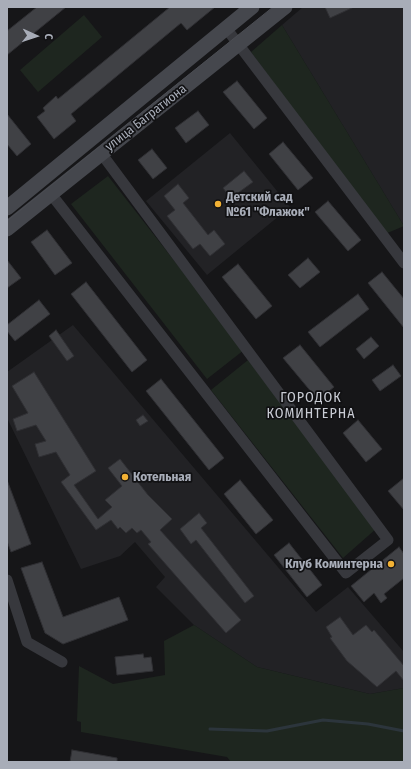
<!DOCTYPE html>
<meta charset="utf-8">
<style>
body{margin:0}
#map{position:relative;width:411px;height:769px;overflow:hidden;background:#161618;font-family:"Fira Sans Condensed",sans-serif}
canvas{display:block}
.frame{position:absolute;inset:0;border:8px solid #a8adb8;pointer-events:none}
.north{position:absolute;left:16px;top:16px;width:40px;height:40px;-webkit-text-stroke:3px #111113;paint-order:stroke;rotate:93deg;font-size:11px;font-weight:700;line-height:16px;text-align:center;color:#a8adb8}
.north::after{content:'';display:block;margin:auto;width:14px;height:18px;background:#a8adb8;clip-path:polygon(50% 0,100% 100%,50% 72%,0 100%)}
</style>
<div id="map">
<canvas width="411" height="769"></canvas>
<div class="frame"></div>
<div class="north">С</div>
</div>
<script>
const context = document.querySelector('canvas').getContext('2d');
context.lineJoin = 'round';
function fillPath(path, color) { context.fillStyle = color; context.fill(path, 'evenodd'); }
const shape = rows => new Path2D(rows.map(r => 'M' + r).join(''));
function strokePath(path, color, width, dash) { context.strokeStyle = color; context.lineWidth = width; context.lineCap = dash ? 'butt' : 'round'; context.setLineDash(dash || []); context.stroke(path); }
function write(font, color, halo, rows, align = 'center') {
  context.font = font + ' "Fira Sans Condensed",sans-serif'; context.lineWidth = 3.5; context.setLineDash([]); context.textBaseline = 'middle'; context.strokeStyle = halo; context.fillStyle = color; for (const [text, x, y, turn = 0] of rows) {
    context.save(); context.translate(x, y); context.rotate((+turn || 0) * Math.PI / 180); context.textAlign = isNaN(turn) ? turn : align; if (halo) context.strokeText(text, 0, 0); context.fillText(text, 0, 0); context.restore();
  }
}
const built = shape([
 [303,7,404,7,404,226,282,25],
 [230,133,290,207,207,275,146,201],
 [73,325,316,612,348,587,404,652,404,688,370,694,257,667,194,625,156,587,165,577,135,542,120,556,81,569,7,418,7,372]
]);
const green = shape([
 [84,15,102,37,38,92,20,70],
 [282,25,404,226,385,234,251,52],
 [108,176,244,350,207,379,71,204],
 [248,360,377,528,343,558,211,390],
 [194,625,257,667,370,694,404,688,404,762,231,762,227,757,81,732,81,722,77,721,79,666,113,684,165,675,164,641]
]);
const stream = shape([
 [210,729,267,731,323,720,368,724,404,731]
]);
const building = shape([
 [37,7,66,7,7,55,7,31,37,7],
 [170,7,215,7,187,30,181,23,71,114,76,121,54,139,37,117,45,111,43,108,56,96,58,99,170,7],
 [325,7,354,7,330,18,325,7],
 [237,81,267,118,254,129,223,92,237,81],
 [198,111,209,125,186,143,175,128,198,111],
 [7,114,31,144,17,156,7,144,7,114],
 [283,142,313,178,298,190,269,154,283,142],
 [152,149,167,168,153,179,138,160,152,149],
 [244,171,253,182,231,198,223,188,244,171],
 [178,184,189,198,183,203,208,235,214,230,225,244,210,256,200,244,193,249,167,216,175,210,164,196,178,184],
 [328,201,361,240,348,251,315,212,328,201],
 [47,230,72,263,55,275,31,242,47,230],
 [308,258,320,272,300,288,288,275,308,258],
 [7,260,21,278,7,288,7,260],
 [238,264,272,306,256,319,222,277,238,264],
 [382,272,404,299,404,328,368,283,382,272],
 [86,282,147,360,132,372,71,294,86,282],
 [358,294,369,309,320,347,308,332,358,294],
 [39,300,50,314,15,341,7,331,7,325,39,300],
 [56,330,74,356,67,361,49,336,56,330],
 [371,337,379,346,364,359,356,349,371,337],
 [300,345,334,387,318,400,283,358,300,345],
 [393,365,401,376,380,391,372,380,393,365],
 [34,372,96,471,74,485,98,519,112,507,105,500,122,486,108,468,120,459,148,495,172,519,160,530,241,620,226,633,148,544,151,542,141,530,137,533,132,528,126,533,120,527,118,529,111,520,96,530,61,482,70,475,56,452,39,457,35,444,46,441,36,425,17,431,13,419,28,413,12,386,34,372],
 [161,379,224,458,209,470,146,391,161,379],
 [143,415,148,421,140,426,136,420,143,415],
 [358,420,382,449,366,462,343,433,358,420],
 [404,478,404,510,388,491,404,478],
 [7,480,31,544,11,552,7,541,7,480],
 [240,480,273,520,256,534,224,494,240,480],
 [199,513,207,523,201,528,254,596,245,603,196,540,191,544,180,529,199,513],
 [289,543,322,585,307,597,274,555,289,543],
 [399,547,404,554,404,578,384,594,387,598,381,603,374,593,364,602,351,586,399,547],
 [42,562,63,617,119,597,128,620,63,644,45,633,21,568,42,562],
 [340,617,353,635,366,625,372,632,374,630,404,666,404,681,396,671,377,687,347,661,330,638,332,637,326,627,340,617],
 [143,654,144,658,151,657,153,671,117,675,115,657,143,654],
 [72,750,117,758,117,762,70,762,72,750]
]);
const street = shape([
 [226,28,404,263],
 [51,194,346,573,388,540,101,153],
 [7,580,27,642,62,662]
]);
const secondary = shape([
 [7,208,252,7],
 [7,229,285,7]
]);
const tram = shape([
 [7,221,273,7]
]);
const markers = [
 [218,204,4,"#f2b134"],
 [125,477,4,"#f2b134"],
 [391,564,4,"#f2b134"]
];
const streetNames = [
 ["улица Багратиона",146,118,-38]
];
const poiNames = [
 ["Детский сад",226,197],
 ["№61 \"Флажок\"",226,212],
 ["Котельная",133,477],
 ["Клуб Коминтерна",383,564,"right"]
];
const neighbourhoodNames = [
 ["ГОРОДОК",311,398],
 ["КОМИНТЕРНА",311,414]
];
fillPath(built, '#222225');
fillPath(green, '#1e261f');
strokePath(stream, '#2c353c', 3);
fillPath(building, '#404145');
strokePath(building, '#303034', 1);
strokePath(street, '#37383d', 11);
strokePath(secondary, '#45474d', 15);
strokePath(tram, '#4a4c52', 1);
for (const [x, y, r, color] of markers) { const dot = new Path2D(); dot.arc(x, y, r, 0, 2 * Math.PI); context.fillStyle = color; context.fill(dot); strokePath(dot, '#111113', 1.5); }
write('13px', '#a8adb8', '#111113', streetNames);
write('bold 13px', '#a8adb8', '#111113', poiNames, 'left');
context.letterSpacing = '1px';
write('14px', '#c9ccd4', '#111113', neighbourhoodNames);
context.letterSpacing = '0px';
</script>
